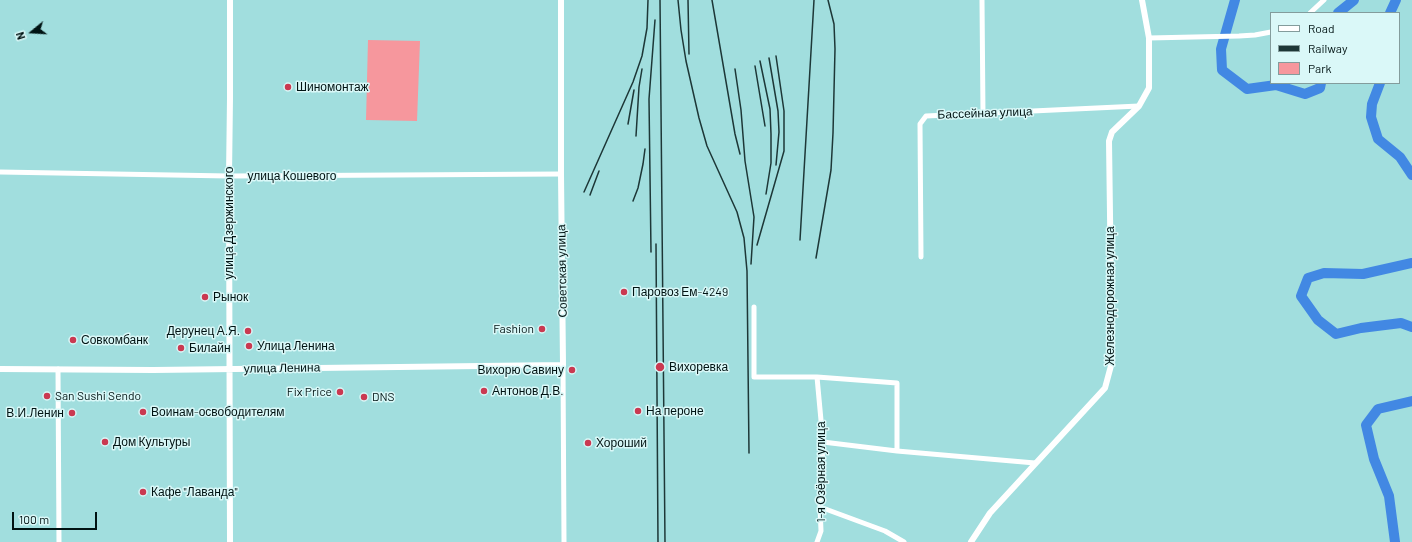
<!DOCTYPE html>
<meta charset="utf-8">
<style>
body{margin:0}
#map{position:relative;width:1412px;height:542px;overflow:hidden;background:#a1dede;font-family:Barlow,sans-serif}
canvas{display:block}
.legend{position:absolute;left:1270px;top:12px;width:130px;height:72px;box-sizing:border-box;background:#daf8f8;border:1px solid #839c9c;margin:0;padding:5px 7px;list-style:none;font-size:12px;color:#001313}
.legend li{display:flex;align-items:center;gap:8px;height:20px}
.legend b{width:20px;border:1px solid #839c9c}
.north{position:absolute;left:12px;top:12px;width:40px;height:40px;-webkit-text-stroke:3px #daf8f8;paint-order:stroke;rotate:252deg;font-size:11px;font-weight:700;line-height:16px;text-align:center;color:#001313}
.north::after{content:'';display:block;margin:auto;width:14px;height:18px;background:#001313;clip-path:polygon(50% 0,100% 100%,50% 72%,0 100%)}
.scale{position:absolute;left:12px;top:512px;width:85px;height:18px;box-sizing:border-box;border:2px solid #001313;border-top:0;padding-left:5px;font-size:12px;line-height:14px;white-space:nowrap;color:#001313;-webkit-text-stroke:3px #daf8f8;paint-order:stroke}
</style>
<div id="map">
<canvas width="1412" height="542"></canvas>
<ul class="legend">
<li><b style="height:5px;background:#fff"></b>Road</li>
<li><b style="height:5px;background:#1d3737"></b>Railway</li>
<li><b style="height:11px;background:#f6979d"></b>Park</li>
</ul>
<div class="north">N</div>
<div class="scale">100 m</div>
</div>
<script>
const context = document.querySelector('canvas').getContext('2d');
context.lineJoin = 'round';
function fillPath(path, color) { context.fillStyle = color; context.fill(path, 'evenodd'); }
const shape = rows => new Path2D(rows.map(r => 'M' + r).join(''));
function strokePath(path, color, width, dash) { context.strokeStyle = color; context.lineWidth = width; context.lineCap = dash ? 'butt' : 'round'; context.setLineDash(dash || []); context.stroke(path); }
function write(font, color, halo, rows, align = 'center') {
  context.font = font + ' Barlow,sans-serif'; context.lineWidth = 3; context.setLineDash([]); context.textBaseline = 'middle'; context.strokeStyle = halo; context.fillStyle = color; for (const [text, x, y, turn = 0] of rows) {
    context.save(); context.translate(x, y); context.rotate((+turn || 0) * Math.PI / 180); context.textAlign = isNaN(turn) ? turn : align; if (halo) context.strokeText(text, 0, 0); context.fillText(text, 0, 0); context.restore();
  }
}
const green = shape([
 [368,40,420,41,417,121,366,120]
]);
const river = shape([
 [1235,0,1221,49,1222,70,1247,89,1276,85,1305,94,1320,88,1321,83],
 [1338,13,1354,0],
 [1390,13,1396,0],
 [1380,83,1372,104,1371,117,1378,139,1400,157,1412,175],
 [1412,263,1363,274,1324,273,1308,278,1301,296,1318,320,1336,334,1361,328,1401,323,1412,327],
 [1395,542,1389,496,1374,459,1366,425,1378,409,1412,401]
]);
const minor = shape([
 [982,0,983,114],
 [1310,13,1324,0],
 [1149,38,1239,36,1255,35,1271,32],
 [0,172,229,176,561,174],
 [921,257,920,124,926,116,1139,106],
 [754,307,754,377,817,377,897,383,897,451],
 [563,365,564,542],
 [58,369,59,542],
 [823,442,897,451,1035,463],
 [820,507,885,531,904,542],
 [817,542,821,531,820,507,823,442,817,377]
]);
const tertiary = shape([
 [0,369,153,370,563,365,561,174,561,0],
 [230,542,229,176,230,98,230,0],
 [971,542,990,513,1105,388,1112,362,1109,141,1112,132,1139,106,1149,88,1149,38,1142,0]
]);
const rail = shape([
 [660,0,665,542],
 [678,0,681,30,686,61,699,118,707,146,737,212,744,238,747,271,749,453],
 [688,0,689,54],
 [712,0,735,134,740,154],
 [769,58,778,111,779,132,776,165],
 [760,61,770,109,771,134,771,163,766,194],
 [755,66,765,126],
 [735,69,741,110,745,161,754,217,751,264],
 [628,124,634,90],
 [636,136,639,87,642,69],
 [584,192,633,82,642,56,647,28,648,0],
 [590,195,599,171],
 [633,201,638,188,643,164,645,149],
 [800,240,814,0],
 [656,244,658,542],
 [757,245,784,151,784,111,776,56],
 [651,252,649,99,655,20],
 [816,258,831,170,833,133,835,49,834,24,828,0]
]);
const markers = [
 [288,87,4,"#ca3951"],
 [624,292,4,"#ca3951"],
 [205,297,4,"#ca3951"],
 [542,329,4,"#ca3951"],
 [248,331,4,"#ca3951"],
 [73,340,4,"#ca3951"],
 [249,346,4,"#ca3951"],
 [181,348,4,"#ca3951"],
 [660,367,5,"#ca3951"],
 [572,370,4,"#ca3951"],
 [484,391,4,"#ca3951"],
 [340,392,4,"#ca3951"],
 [47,396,4,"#ca3951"],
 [364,397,4,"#ca3951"],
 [638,411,4,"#ca3951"],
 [143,412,4,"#ca3951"],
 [72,413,4,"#ca3951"],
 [105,442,4,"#ca3951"],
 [588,443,4,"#ca3951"],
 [143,492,4,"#ca3951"]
];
const poiNames = [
 ["Шиномонтаж",296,87],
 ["Паровоз Ем-4249",632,292],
 ["Рынок",213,297],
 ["Fashion",534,329,"right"],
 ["Дерунец А.Я.",240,331,"right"],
 ["Совкомбанк",81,340],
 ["Улица Ленина",257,346],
 ["Билайн",189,348],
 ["Вихоревка",669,367],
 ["Вихорю Савину",564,370,"right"],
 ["Антонов Д.В.",492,391],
 ["Fix Price",332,392,"right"],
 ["San Sushi Sendo",55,396],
 ["DNS",372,397],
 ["На пероне",646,411],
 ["Воинам-освободителям",151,412],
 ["В.И.Ленин",64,413,"right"],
 ["Дом Культуры",113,442],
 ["Хороший",596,443],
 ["Кафе \"Лаванда\"",151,492]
];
const streetNames = [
 ["Бассейная улица",985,113,-2],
 ["улица Кошевого",292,176],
 ["улица Дзержинского",229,223,-90],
 ["Советская улица",562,271,-91],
 ["Железнодорожная улица",1110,296,-90],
 ["улица Ленина",282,368,-1],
 ["1-я Озёрная улица",821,472,-90]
];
fillPath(green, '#f6979d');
strokePath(river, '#4288e3', 10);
strokePath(minor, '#fff', 5);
strokePath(tertiary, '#fff', 6);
strokePath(rail, '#1d3737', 1.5);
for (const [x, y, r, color] of markers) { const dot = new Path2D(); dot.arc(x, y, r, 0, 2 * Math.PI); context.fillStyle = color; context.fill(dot); strokePath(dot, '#daf8f8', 1.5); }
write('12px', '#001313', '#daf8f8', poiNames, 'left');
write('12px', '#001313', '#daf8f8', streetNames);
</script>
